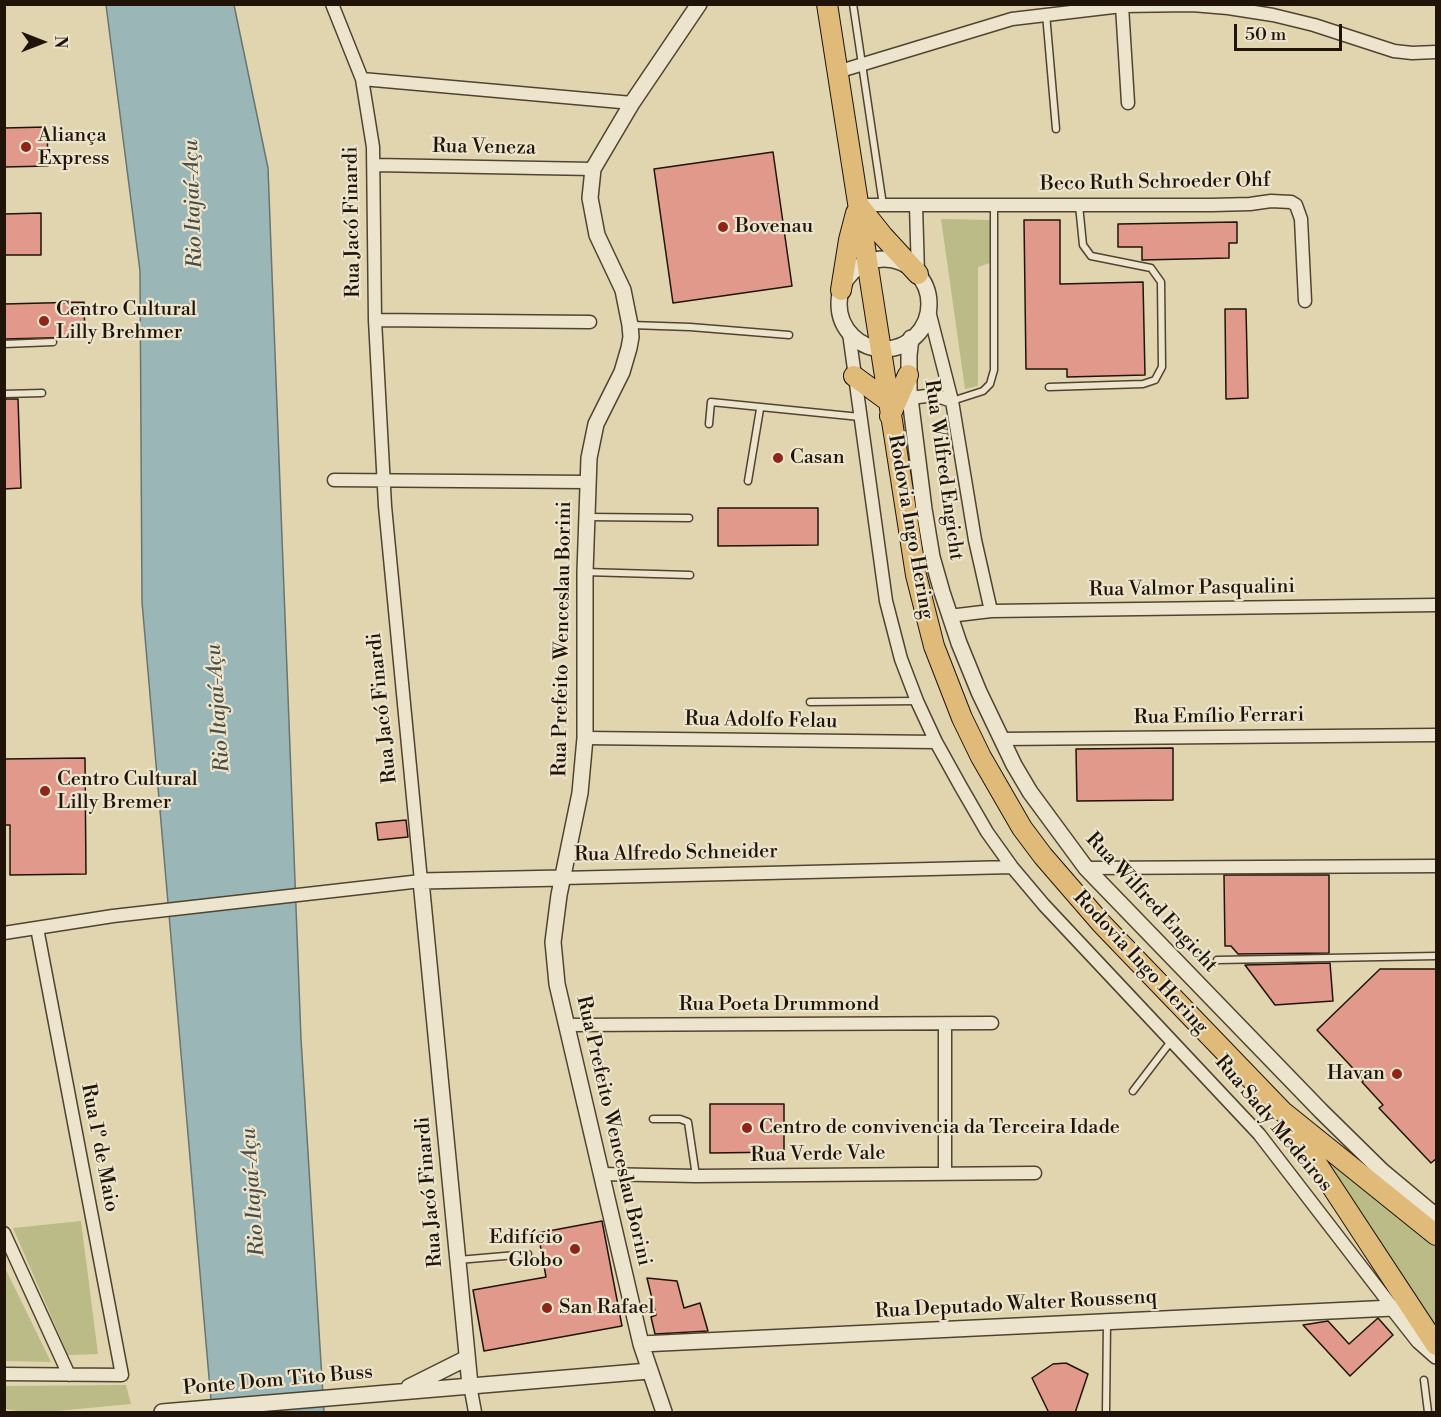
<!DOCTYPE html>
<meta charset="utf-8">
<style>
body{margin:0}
#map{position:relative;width:1441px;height:1417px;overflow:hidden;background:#e1d5b0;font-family:"Libre Bodoni",serif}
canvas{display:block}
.frame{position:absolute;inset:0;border:6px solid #1f1407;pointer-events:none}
.north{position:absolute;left:12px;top:12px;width:60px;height:60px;-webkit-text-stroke:4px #ece4cc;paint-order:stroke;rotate:90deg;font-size:16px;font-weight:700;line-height:24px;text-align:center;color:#1f1407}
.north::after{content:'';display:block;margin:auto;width:21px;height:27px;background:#1f1407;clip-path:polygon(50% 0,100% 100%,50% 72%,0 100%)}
.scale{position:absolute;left:1234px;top:24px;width:108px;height:27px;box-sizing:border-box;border:3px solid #1f1407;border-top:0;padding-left:8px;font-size:18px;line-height:21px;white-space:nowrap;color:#1f1407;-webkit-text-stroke:4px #ece4cc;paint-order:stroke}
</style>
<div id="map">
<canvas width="1441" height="1417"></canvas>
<div class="frame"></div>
<div class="north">N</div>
<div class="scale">50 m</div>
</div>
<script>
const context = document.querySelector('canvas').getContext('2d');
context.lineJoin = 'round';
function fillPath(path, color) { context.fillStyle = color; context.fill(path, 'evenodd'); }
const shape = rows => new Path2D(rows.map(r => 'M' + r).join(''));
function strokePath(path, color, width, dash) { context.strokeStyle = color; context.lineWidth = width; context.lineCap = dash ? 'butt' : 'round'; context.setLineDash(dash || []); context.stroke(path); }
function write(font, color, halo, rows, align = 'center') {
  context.font = font + ' "Libre Bodoni",serif'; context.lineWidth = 4.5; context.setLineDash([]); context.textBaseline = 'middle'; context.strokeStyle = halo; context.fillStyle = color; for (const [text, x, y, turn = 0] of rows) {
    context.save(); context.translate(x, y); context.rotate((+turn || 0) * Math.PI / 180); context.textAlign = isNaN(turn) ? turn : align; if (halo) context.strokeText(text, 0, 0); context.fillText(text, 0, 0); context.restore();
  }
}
const green = shape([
 [941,219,990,220,990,263,978,267,978,386,965,389],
 [1314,1148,1436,1244,1436,1331],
 [81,1221,98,1354,68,1355,13,1228],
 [4,1268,5,1268,51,1362,5,1361],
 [126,1385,131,1404,46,1412,23,1412,5,1409,5,1386]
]);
const water = shape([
 [106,5,234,5,268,168,301,1039,324,1412,212,1412,142,602,140,271,106,5]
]);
const building = shape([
 [47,127,48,166,4,167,4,128,47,127],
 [773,152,792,286,673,303,654,169,773,152],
 [41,213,41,255,4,255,4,214,41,213],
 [1024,220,1060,220,1060,284,1143,282,1145,375,1067,377,1067,369,1026,369,1024,220],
 [1237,222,1237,243,1229,243,1229,258,1142,260,1142,247,1118,247,1118,224,1237,222],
 [84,302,85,337,4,339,4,304,84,302],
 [1225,309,1246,309,1248,398,1226,399,1225,309],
 [4,399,18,399,21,488,4,489,4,399],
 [718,508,818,508,818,545,718,546,718,508],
 [1173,748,1173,800,1077,801,1076,749,1173,748],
 [85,758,86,874,10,875,10,825,4,825,4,759,85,758],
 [406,820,408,837,378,840,376,823,406,820],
 [1224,875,1329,875,1329,953,1238,954,1231,946,1225,946,1224,875],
 [1330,963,1333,1001,1275,1005,1245,965,1330,963],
 [1380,969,1437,969,1437,1158,1431,1163,1379,1108,1383,1105,1362,1082,1364,1080,1317,1030,1380,969],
 [710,1104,784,1104,784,1152,710,1153,710,1104],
 [602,1221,622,1326,484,1351,473,1290,546,1277,538,1233,602,1221],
 [647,1278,677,1281,684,1308,700,1303,708,1331,655,1334,651,1317,656,1315,647,1278],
 [1378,1318,1393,1335,1350,1376,1303,1325,1328,1321,1349,1344,1378,1318],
 [1066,1363,1088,1374,1075,1413,1049,1413,1032,1378,1053,1364,1066,1363]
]);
const service = shape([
 [853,4,883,205],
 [1046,14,1056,129],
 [631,325,690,327,789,335],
 [4,344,53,342],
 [1049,387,1143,384,1155,380,1162,367,1161,282,1151,268,1091,256,1083,245,1079,205],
 [4,394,42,393],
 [952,401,983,391,990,384,994,370,994,205],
 [709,424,711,402,860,417],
 [748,481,760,409],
 [587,517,689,518],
 [585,572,690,575],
 [810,702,917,701],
 [1217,960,1436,956],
 [1133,1091,1172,1040],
 [653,1119,680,1119,688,1122,696,1176],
 [458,1260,528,1254],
 [1424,1380,1428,1412],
 [1106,1412,1107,1322]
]);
const minor = shape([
 [1122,6,1128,103],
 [837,72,1012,19,1122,6,1192,5,1228,8,1273,15,1314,25,1394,51,1412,53,1436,52],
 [362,79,632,103],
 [375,165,593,169],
 [858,205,1212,205,1250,204,1271,201,1291,202,1296,205,1301,219,1305,301],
 [916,205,918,274],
 [929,311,952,401,975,540,991,611],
 [375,320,590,322],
 [849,333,886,601,901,659,917,701,936,742,961,787,987,832,1012,867,1044,905,1259,1134,1393,1308],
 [903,399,934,395,952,401],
 [334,480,587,482],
 [949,616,991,611,1436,605],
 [585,738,936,742],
 [1001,739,1436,735],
 [1086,868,1436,866],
 [562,878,1012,867],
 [4,933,113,916,421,881,385,506,375,320,373,147,362,79,332,4],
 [945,1024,945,1174],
 [567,1025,992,1023],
 [601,1174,696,1176,1035,1173],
 [4,1233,69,1375],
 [4,1374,122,1375,37,928],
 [470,1385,475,1412]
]);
const tertiary = shape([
 '839 304a45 45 0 1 1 90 0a45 45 0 1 1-90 0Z',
 [911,338,909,355,909,390,924,509,932,557,942,592,959,643,979,692,1014,765,1030,792,1086,868,1321,1111,1382,1171,1436,1216],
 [641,1344,1393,1308,1419,1341,1436,1356],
 [470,1385,421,881,562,878],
 [409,1387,467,1358],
 [162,1412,649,1371],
 [664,1412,641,1344,557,984,553,942,559,895,580,793,585,738,585,572,589,458,596,424,622,372,629,348,631,337,630,325,623,290,597,235,590,198,593,169,632,103,699,4]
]);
const trunk = shape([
 [827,4,916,575,934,646,962,718,981,757,1022,828,1043,856,1101,923,1282,1111,1436,1235],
 [860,207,883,236,918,274],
 [841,290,849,240,856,213],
 [854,376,888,401],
 [890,416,908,375],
 [1292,1126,1436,1345]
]);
const markers = [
 [26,147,6,"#8f2418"],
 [723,227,6,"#8f2418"],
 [44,321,6,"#8f2418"],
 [778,458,6,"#8f2418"],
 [45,791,6,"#8f2418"],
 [1397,1074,6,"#8f2418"],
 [747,1128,6,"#8f2418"],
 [575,1249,6,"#8f2418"],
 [547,1308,6,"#8f2418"]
];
const poiNames = [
 ["Aliança",38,136],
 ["Express",38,159],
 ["Bovenau",735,227],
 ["Centro Cultural",56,310],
 ["Lilly Brehmer",56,333],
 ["Casan",790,458],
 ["Centro Cultural",57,780],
 ["Lilly Bremer",57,803],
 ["Havan",1385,1074,"right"],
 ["Centro de convivencia da Terceira Idade",759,1128],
 ["Edifício",563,1238,"right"],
 ["Globo",563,1261,"right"],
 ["San Rafael",559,1308]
];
const streetNames = [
 ["Rua Veneza",484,148,1],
 ["Beco Ruth Schroeder Ohf",1155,183,-1],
 ["Rua Jacó Finardi",353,222,-91],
 ["Rua Wilfred Engicht",943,470,82],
 ["Rodovia Ingo Hering",910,527,80],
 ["Rua Valmor Pasqualini",1192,589,-1],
 ["Rua Prefeito Wenceslau Borini",563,639,-89],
 ["Rua Jacó Finardi",383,708,-96],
 ["Rua Emílio Ferrari",1219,717,-1],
 ["Rua Adolfo Felau",761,721,1],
 ["Rua Alfredo Schneider",676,854,-1],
 ["Rua Wilfred Engicht",1151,903,47],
 ["Rodovia Ingo Hering",1140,963,47],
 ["Rua Poeta Drummond",779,1005],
 ["Rua Sady Medeiros",1273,1124,50],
 ["Rua Prefeito Wenceslau Borini",613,1131,77],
 ["Rua 1º de Maio",99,1148,79],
 ["Rua Verde Vale",818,1155,-1],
 ["Rua Jacó Finardi",430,1192,-95],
 ["Rua Deputado Walter Roussenq",1016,1305,-3],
 ["Ponte Dom Tito Buss",278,1381,-5]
];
const waterNames = [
 ["Rio Itajaí-Açu",194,204,-92],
 ["Rio Itajaí-Açu",219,708,-94],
 ["Rio Itajaí-Açu",254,1192,-94]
];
fillPath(green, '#babb86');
fillPath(water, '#9ab6b7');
strokePath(water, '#697571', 1.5);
fillPath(building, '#e0998a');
strokePath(building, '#1f1407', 1.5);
strokePath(service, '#504431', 9);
strokePath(minor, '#504431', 15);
strokePath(tertiary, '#504431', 18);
strokePath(trunk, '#1f1407', 22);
strokePath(service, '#ece4cc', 6);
strokePath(minor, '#ece4cc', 12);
strokePath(tertiary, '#ece4cc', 15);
strokePath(trunk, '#e0ba78', 20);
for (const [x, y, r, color] of markers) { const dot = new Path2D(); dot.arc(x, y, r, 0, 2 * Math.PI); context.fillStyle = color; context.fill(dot); strokePath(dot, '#ece4cc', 2); }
write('20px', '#1f1407', '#ece4cc', poiNames, 'left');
write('20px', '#1f1407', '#ece4cc', streetNames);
write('italic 21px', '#4a4d45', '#ece4cc', waterNames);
</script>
